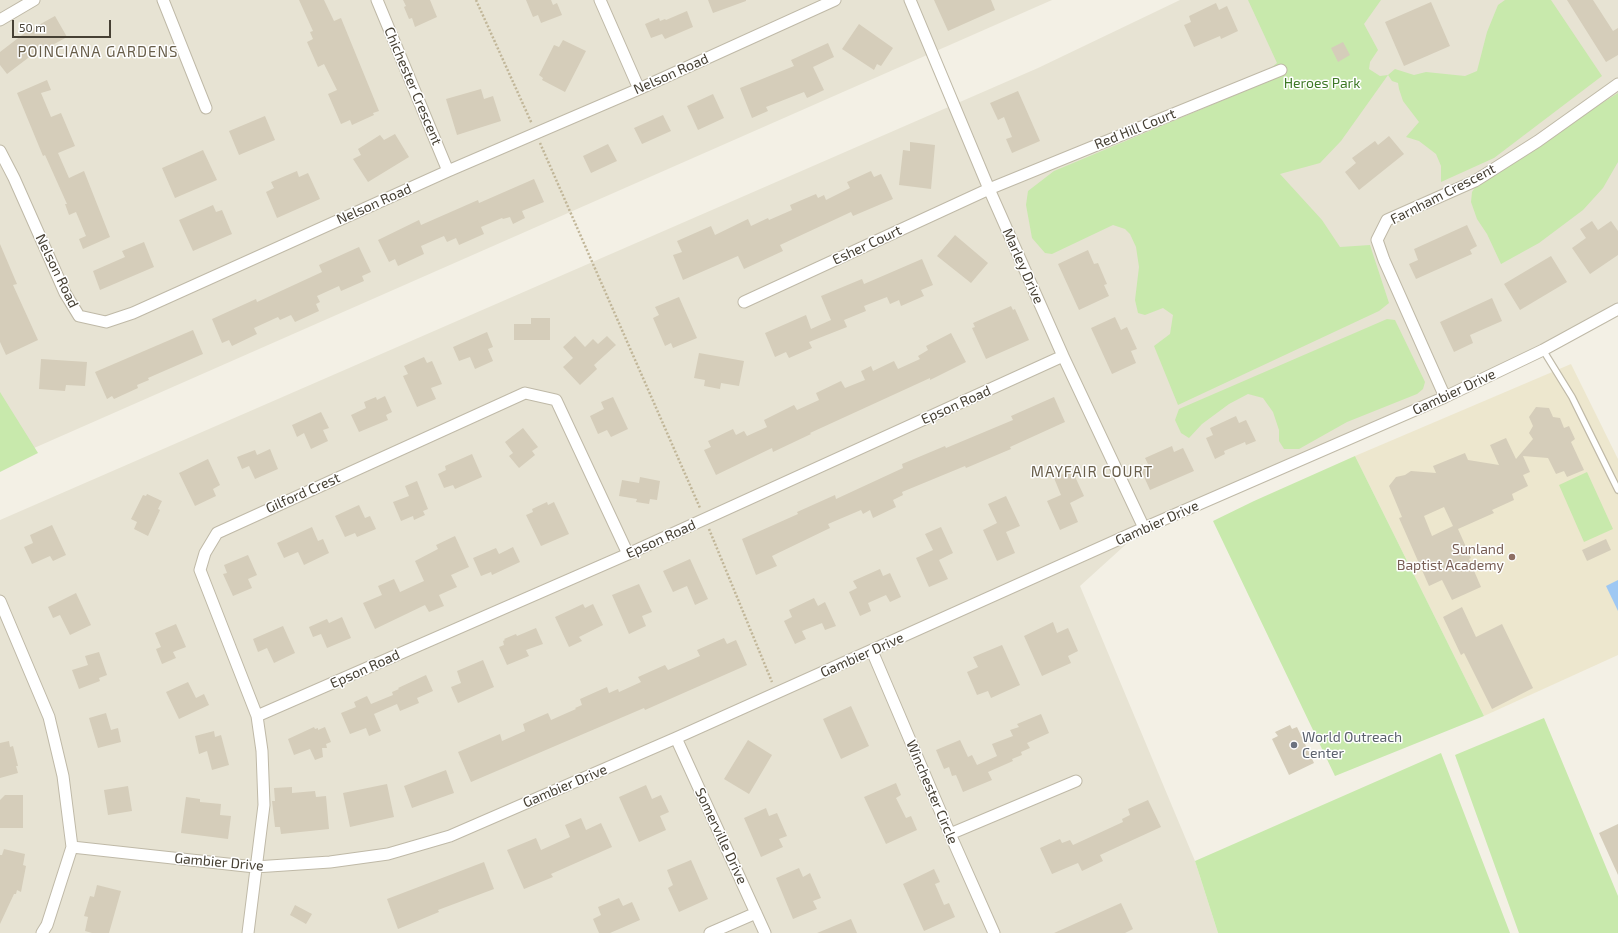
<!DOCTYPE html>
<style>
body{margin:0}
#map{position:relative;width:1618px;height:933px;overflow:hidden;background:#f3f0e5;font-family:"Exo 2",sans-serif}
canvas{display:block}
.scale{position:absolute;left:12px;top:20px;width:99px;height:18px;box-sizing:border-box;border:2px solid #464034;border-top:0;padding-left:5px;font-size:12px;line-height:14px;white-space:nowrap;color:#464034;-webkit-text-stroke:3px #fff;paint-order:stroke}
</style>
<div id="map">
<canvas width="1618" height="933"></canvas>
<div class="scale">50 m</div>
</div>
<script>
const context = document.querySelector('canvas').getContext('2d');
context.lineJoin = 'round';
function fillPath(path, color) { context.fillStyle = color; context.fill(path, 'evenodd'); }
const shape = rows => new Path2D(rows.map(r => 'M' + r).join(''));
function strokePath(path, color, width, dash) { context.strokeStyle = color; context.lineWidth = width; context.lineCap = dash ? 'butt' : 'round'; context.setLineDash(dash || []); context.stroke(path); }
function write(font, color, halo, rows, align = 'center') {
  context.font = font + ' "Exo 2",sans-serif'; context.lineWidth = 3; context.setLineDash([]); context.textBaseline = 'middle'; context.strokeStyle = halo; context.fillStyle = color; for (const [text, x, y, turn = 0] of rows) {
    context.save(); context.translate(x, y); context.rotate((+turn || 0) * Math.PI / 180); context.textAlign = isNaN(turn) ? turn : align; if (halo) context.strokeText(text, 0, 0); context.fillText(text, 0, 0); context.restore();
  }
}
const residential = shape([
 [0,0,1052,0,0,463],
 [1180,0,1618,0,1618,309,1543,350,1144,528,1080,586,1195,861,1218,933,0,933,0,520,1038,68]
]);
const education = shape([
 [1571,364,1618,459,1618,655,1484,716,1355,456]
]);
const green = shape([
 [1248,0,1381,0,1364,24,1378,50,1370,62,1369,69,1380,76,1388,75,1395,69,1414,75,1426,72,1465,76,1477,71,1487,32,1498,5,1505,0,1551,0,1602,76,1494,158,1441,182,1441,166,1436,154,1419,141,1406,137,1419,122,1403,101,1399,89,1398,83,1392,81,1388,75,1341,141,1320,163,1280,174,1322,220,1340,247,1370,245,1389,303,1379,311,1178,405,1154,346,1170,334,1173,315,1163,308,1145,315,1138,313,1135,300,1139,267,1136,247,1130,234,1125,229,1113,225,1052,254,1045,253,1032,238,1026,205,1028,191,1054,171,1240,93,1277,63],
 [1618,93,1618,162,1603,188,1583,210,1539,243,1501,264,1487,234,1477,219,1471,202,1472,192,1480,180],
 [1387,319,1395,320,1425,382,1423,389,1417,394,1347,422,1299,449,1284,449,1279,441,1279,430,1273,412,1263,398,1248,394,1229,404,1202,424,1189,438,1181,433,1175,420,1179,409],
 [0,392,38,453,0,472],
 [1355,456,1484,716,1335,776,1213,521,1254,501],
 [1587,472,1613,529,1584,542,1559,485],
 [1544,718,1618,896,1618,933,1519,933,1455,755],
 [1441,753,1510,933,1218,933,1195,861]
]);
const water = shape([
 [1618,580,1618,611,1606,586]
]);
const building = shape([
 [299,0,324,0,334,21,341,18,379,111,373,113,374,115,352,125,350,120,341,124,328,94,337,90,324,64,318,67,307,42,313,39,310,32,313,31],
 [403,0,430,0,437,17,415,27,412,18,409,19,404,7,406,6],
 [526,0,551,0,553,5,557,3,562,15,541,23,538,15,533,17],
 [708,0,746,0,746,1,713,13],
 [934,0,991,0,995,10,948,31],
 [1567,0,1593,0,1613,31,1618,28,1618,55,1606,62],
 [1431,2,1450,46,1404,66,1385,22],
 [1216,3,1219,10,1227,6,1238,31,1221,39,1220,36,1194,47,1184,25,1191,22,1189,16],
 [687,11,693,27,665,39,662,34,651,38,645,24,659,18,660,21,665,19,666,20],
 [55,16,67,37,47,48,45,45,7,74,0,65,0,52,26,32],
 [859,24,893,48,881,66,877,64,874,70,842,49],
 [563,40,586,51,565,92,542,80,543,78,539,75,554,45,559,47],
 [1343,42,1350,55,1338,62,1331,48],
 [828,43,834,57,813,67,824,90,807,98,804,92,766,107,768,111,752,118,740,88,794,66,791,60],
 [47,80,51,90,41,93,51,117,61,113,75,146,58,153,69,178,84,171,110,237,83,249,79,239,86,236,76,212,69,215,65,204,67,204,45,155,43,156,17,93],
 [481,89,484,99,493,96,501,121,457,135,446,99],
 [1018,91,1040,141,1012,153,1006,139,1012,137,1004,117,998,120,990,103],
 [713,94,724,118,698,130,687,106],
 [663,115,671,131,642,144,634,128],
 [265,116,275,140,239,155,229,131],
 [395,134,409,157,368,182,353,159,361,155,358,149,380,135,384,140],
 [1389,136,1404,154,1359,190,1345,172,1356,163,1352,158,1375,141,1378,145],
 [910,142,935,145,931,189,899,185,903,150,910,151],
 [608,144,617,161,591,173,583,156],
 [203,150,217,180,175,198,162,168],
 [297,171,299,177,308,173,320,199,277,218,266,192,274,188,271,182],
 [871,171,874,177,881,174,893,199,853,216,851,212,780,245,783,251,744,269,738,256,683,280,673,255,682,252,677,241,711,226,715,235,748,219,751,226,768,218,769,220,792,210,790,205,816,194,818,198,824,195,826,200,850,188,847,182],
 [534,179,544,202,522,211,525,218,513,224,510,217,503,219,502,218,481,227,484,234,459,245,456,238,447,242,444,236,421,246,424,254,398,266,395,259,389,262,378,240,419,220,421,225,478,200,479,203],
 [213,205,216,212,222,210,232,234,193,251,179,220],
 [1592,221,1598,230,1611,221,1618,231,1618,255,1590,274,1572,248,1586,238,1580,229],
 [1467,225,1477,246,1470,250,1472,254,1416,279,1409,264,1418,260,1414,249],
 [955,235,988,263,971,283,937,256],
 [144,242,154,267,100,290,93,271,125,257,122,251],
 [0,244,17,284,13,285,38,340,6,355,0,342],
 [359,247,371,272,362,276,364,281,341,291,339,286,317,296,320,302,316,304,319,311,295,322,291,315,280,320,278,317,254,328,257,334,232,346,229,340,222,343,212,319,256,299,257,302,322,272,319,265],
 [1088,250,1094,264,1098,263,1107,284,1104,285,1109,296,1079,310,1058,264],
 [1551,256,1567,282,1520,310,1504,284],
 [922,259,933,285,921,290,924,296,901,306,899,300,890,304,887,297,864,306,866,311,844,320,847,327,809,342,812,348,789,358,786,352,775,357,765,333,806,315,811,329,831,320,821,296,862,279,864,284],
 [679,297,697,338,673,348,671,343,665,346,653,318,659,315,655,307],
 [1492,298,1502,321,1470,335,1473,343,1454,352,1440,322],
 [1011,306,1013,310,1015,309,1029,340,986,359,972,328,975,327,973,323],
 [1115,317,1121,330,1127,327,1137,349,1131,351,1136,363,1112,374,1091,328],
 [531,318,550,318,550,340,514,340,514,324,531,324],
 [193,330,203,354,148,378,149,380,137,385,138,388,114,399,112,396,107,399,95,372],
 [487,332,493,347,488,349,493,361,475,369,470,357,459,361,453,347],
 [951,333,966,362,930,380,930,378,810,433,811,434,773,452,772,448,716,475,704,450,711,447,708,441,733,429,736,435,744,431,747,436,767,427,764,420,794,405,797,410,819,400,816,393,841,381,845,388,865,380,861,371,871,366,873,371,894,361,898,369,920,359,918,356,928,350,926,346],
 [575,336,585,347,593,339,598,344,607,336,616,345,594,365,597,369,580,385,563,367,573,358,563,347],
 [699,353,744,361,739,386,721,383,720,389,704,386,705,380,694,378],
 [424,357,427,363,432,361,442,384,431,388,436,399,417,407,403,376,408,374,404,366],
 [41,359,87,362,85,386,66,385,65,391,39,389],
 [385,396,392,412,386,415,388,420,359,432,351,415,366,408,364,402,376,397,377,400],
 [613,397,628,429,611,437,607,430,598,434,590,416,604,409,601,402],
 [1054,397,1065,422,1010,447,1011,449,966,468,965,466,902,492,903,495,893,500,896,507,873,518,870,510,863,514,861,510,828,524,830,528,772,556,777,566,756,575,742,539,798,514,797,512,835,495,836,499,903,468,902,464,945,446,946,448,1013,420,1011,416],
 [1536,407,1549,408,1553,417,1560,418,1564,428,1569,426,1575,439,1571,442,1584,470,1567,477,1564,471,1556,474,1548,458,1523,456,1530,472,1523,475,1528,486,1512,494,1514,500,1492,510,1494,513,1458,529,1471,558,1469,559,1481,587,1452,600,1442,580,1429,586,1399,518,1402,517,1389,486,1396,477,1405,475,1411,471,1436,473,1433,466,1465,453,1468,460,1499,465,1490,445,1506,438,1516,459,1533,439,1529,433,1533,426,1529,417],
 [1444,507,1453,526,1432,536,1424,516],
 [321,412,329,428,323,430,328,441,311,449,304,433,297,437,292,425],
 [1236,416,1239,423,1246,420,1256,441,1246,445,1245,442,1224,451,1225,454,1215,459,1206,438,1213,435,1210,428],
 [523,428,538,447,532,451,535,455,519,468,509,456,513,453,505,442],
 [1172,446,1174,452,1183,448,1194,471,1150,490,1140,468,1148,464,1145,458],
 [270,449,278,469,255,479,249,466,242,469,237,457,255,450,257,455],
 [472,454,482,477,455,489,453,485,444,488,438,474,446,470,445,466],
 [208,459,220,485,213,489,216,496,195,506,179,473],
 [1072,470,1084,496,1070,503,1078,522,1060,530,1047,501,1061,495,1054,478],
 [640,477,660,481,657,500,650,499,649,504,636,502,637,499,619,496,622,480,639,483],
 [417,481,428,509,423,511,425,515,414,520,413,516,401,521,393,502,409,496,405,486],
 [147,494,162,501,158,509,160,510,148,536,134,529,137,522,131,519,143,495,146,496],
 [1006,496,1020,526,1006,532,1015,553,997,561,983,530,997,523,988,504],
 [547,502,548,505,554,502,569,534,541,546,526,515,533,512,532,509],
 [359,505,365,518,370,516,376,529,357,537,355,533,345,537,335,516],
 [52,525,66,555,53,561,50,556,32,564,24,547,33,543,30,535],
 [312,527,318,541,323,539,329,553,304,565,298,552,284,558,277,543],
 [941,527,953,553,939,560,948,579,929,587,916,558,933,550,925,534],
 [455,536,469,567,451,575,457,587,439,595,444,606,429,612,425,605,375,629,363,603,382,595,378,586,394,579,400,592,424,581,415,561,438,549,436,545],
 [1606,539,1611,550,1587,561,1582,550],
 [513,547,520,562,492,575,491,572,481,576,473,558,496,548,499,554],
 [248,555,257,575,248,579,252,588,233,596,223,574,227,573,224,565],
 [690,559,708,599,695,605,687,586,673,592,663,571],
 [880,569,883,576,890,573,901,597,890,602,886,595,868,603,871,611,860,616,849,592,857,588,853,581],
 [639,584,652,612,642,616,646,626,629,634,612,595],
 [76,593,91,625,70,635,60,615,53,618,48,607],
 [814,598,818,606,825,602,836,626,825,630,822,623,802,631,806,639,795,644,784,621,792,617,789,610],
 [583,604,585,608,593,604,603,625,579,637,582,641,569,647,555,617],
 [1462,607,1476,637,1502,624,1533,688,1492,709,1464,653,1461,655,1443,617],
 [342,617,351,638,327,648,321,634,313,637,309,627,327,619,329,623],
 [1053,622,1057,633,1068,628,1078,651,1068,656,1071,663,1042,676,1024,636],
 [176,624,186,647,173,652,176,658,162,664,156,649,161,647,155,633],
 [283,626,295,653,274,663,267,648,258,652,253,639],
 [536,628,543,644,526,650,529,656,507,665,499,647,504,645,503,641,505,640,504,639,516,634,517,636],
 [724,638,727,644,736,640,747,665,645,710,644,708,471,782,458,752,500,734,502,741,525,731,523,724,548,713,551,720,576,709,575,708,582,705,580,699,607,687,609,693,618,689,619,692,641,682,638,677,665,665,668,670,700,656,697,650],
 [1002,645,1020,685,991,698,988,691,977,695,967,672,978,667,973,657],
 [99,652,107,675,99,678,100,681,79,689,72,670,88,665,85,656],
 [483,660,494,687,458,703,451,687,461,683,457,671],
 [426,675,433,691,417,698,419,703,400,711,397,704,374,714,381,731,369,736,366,728,350,734,341,713,356,707,354,702,367,696,371,704,393,695,392,692,399,689,398,688],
 [188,682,196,698,204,694,209,705,179,719,166,692],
 [851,706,869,746,841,759,823,719],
 [106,713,111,730,118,728,121,742,98,748,89,718],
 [1041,714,1049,733,1027,743,1030,748,1021,752,1022,755,1012,759,1013,761,988,772,992,780,963,792,956,775,952,776,949,767,944,769,936,750,960,740,968,757,972,755,977,765,997,756,992,744,1013,736,1010,730,1019,727,1017,724],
 [1290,725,1292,729,1297,727,1314,763,1289,775,1272,739,1278,736,1275,732],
 [314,727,315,729,318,728,318,730,325,727,331,742,326,744,327,748,322,748,323,757,315,760,310,749,294,755,288,739],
 [214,731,215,737,221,735,229,765,212,770,207,751,199,754,195,736],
 [748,740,772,755,749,794,724,779],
 [9,741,10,747,13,746,18,766,16,766,18,773,0,778,0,743],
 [446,770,454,793,412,808,404,786],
 [896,783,901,795,896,798,906,818,911,816,917,830,886,844,864,797],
 [387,784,394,817,350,827,343,793],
 [646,785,652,799,661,795,669,812,660,816,666,830,639,842,619,797],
 [128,786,132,811,108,815,104,790],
 [292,787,292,793,315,791,316,797,326,796,329,829,281,834,280,827,275,827,272,801,275,801,274,788],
 [5,795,23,795,23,828,0,828,0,800],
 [186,797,200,799,200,802,221,804,220,815,231,816,228,839,181,833],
 [1148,800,1161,827,1100,855,1103,861,1082,871,1078,863,1052,874,1040,848,1060,839,1062,843,1070,840,1073,845,1123,822,1122,819,1130,815,1128,809],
 [766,808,769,816,777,813,787,836,779,839,783,847,761,857,744,818],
 [581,818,586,830,601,823,612,847,551,874,553,877,524,889,507,850,536,838,541,850,570,837,565,825],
 [1618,824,1618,875,1599,833],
 [4,849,25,854,23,865,26,866,21,892,17,890,16,894,14,894,0,924,0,855,2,855],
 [691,860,708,899,679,912,668,888,673,885,667,870],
 [484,862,494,889,438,910,439,912,398,929,387,899],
 [799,868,803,877,810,873,821,898,813,901,817,909,793,919,776,878],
 [934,869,940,882,935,884,944,905,949,903,955,917,924,931,903,884],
 [97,885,121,891,109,933,92,933,85,931,88,917,84,916,90,896,94,897],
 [619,898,623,906,632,902,640,920,610,933,599,933,593,919,601,915,598,907],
 [1121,903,1133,929,1125,933,1054,933],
 [295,905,312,914,306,924,290,915],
 [851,919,857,933,817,933]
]);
const path = shape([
 [476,0,532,124],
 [540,143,700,508],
 [709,529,772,682]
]);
const service = shape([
 [1543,350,1572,397,1618,490]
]);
const minor = shape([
 [163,0,206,108],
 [377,0,448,171],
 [600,0,639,89],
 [910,0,989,189,1063,356,1144,528],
 [0,20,34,0],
 [0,151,14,178,65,293,79,316,106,322,133,313,448,171,639,89,835,0],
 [744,302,989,189,1281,70],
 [1445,397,1384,260,1377,240,1387,220,1475,181,1538,141,1618,84],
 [0,601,49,717,63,776,72,847,47,925,42,933],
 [872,651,950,834,994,933],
 [257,716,628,554,1063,356],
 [676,738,765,933],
 [950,834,1076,781],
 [72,847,255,867,330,862,388,854,450,836,676,738,1144,528,1445,397,1543,350,1618,309],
 [248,933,264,805,262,751,257,716,200,570,205,553,217,533,525,393,556,400,628,554],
 [710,933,756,913]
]);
const markers = [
 [1512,557,4,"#8d6e63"],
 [1294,745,4,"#6b7280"]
];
const streetNames = [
 ["Nelson Road",671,74,-24],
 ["Chichester Crescent",413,86,67],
 ["Red Hill Court",1135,129,-22],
 ["Farnham Crescent",1443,194,-27],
 ["Nelson Road",374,204,-24],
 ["Esher Court",867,245,-25],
 ["Marley Drive",1023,266,66],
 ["Nelson Road",57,271,64],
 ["Gambier Drive",1454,392,-25],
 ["Epson Road",956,405,-24],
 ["Gilford Crest",303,493,-24],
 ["Gambier Drive",1157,523,-24],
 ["Epson Road",661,539,-24],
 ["Gambier Drive",862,655,-24],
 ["Epson Road",365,669,-24],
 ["Gambier Drive",565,786,-23],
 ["Winchester Circle",932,792,67],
 ["Somerville Drive",721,836,65],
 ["Gambier Drive",219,862,5]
];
const parkNames = [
 ["Heroes Park",1322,83]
];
const educationNames = [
 ["Sunland",1504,549],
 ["Baptist Academy",1504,565]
];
const worshipNames = [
 ["World Outreach",1302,737],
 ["Center",1302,753]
];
const neighbourhoodNames = [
 ["POINCIANA GARDENS",98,52],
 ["MAYFAIR COURT",1092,472]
];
fillPath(residential, '#e7e3d3');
fillPath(education, '#ede7ce');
fillPath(green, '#c8e9ac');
fillPath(water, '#9ec8f3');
fillPath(building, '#d5cdba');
strokePath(service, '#bfb9a7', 8);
strokePath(minor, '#bfb9a7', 13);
strokePath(path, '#c1b698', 2.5, [2, 2]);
strokePath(service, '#fff', 5.5);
strokePath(minor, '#fff', 11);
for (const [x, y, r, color] of markers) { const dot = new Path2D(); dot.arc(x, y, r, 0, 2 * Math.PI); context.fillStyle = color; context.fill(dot); strokePath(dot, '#fff', 1.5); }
write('14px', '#464034', '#fff', streetNames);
write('14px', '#3e7926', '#fff', parkNames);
write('14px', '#785e54', '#fff', educationNames, 'right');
write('14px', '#5b616d', '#fff', worshipNames, 'left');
context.letterSpacing = '1px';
write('15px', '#695f4b', '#fff', neighbourhoodNames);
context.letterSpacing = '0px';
</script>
